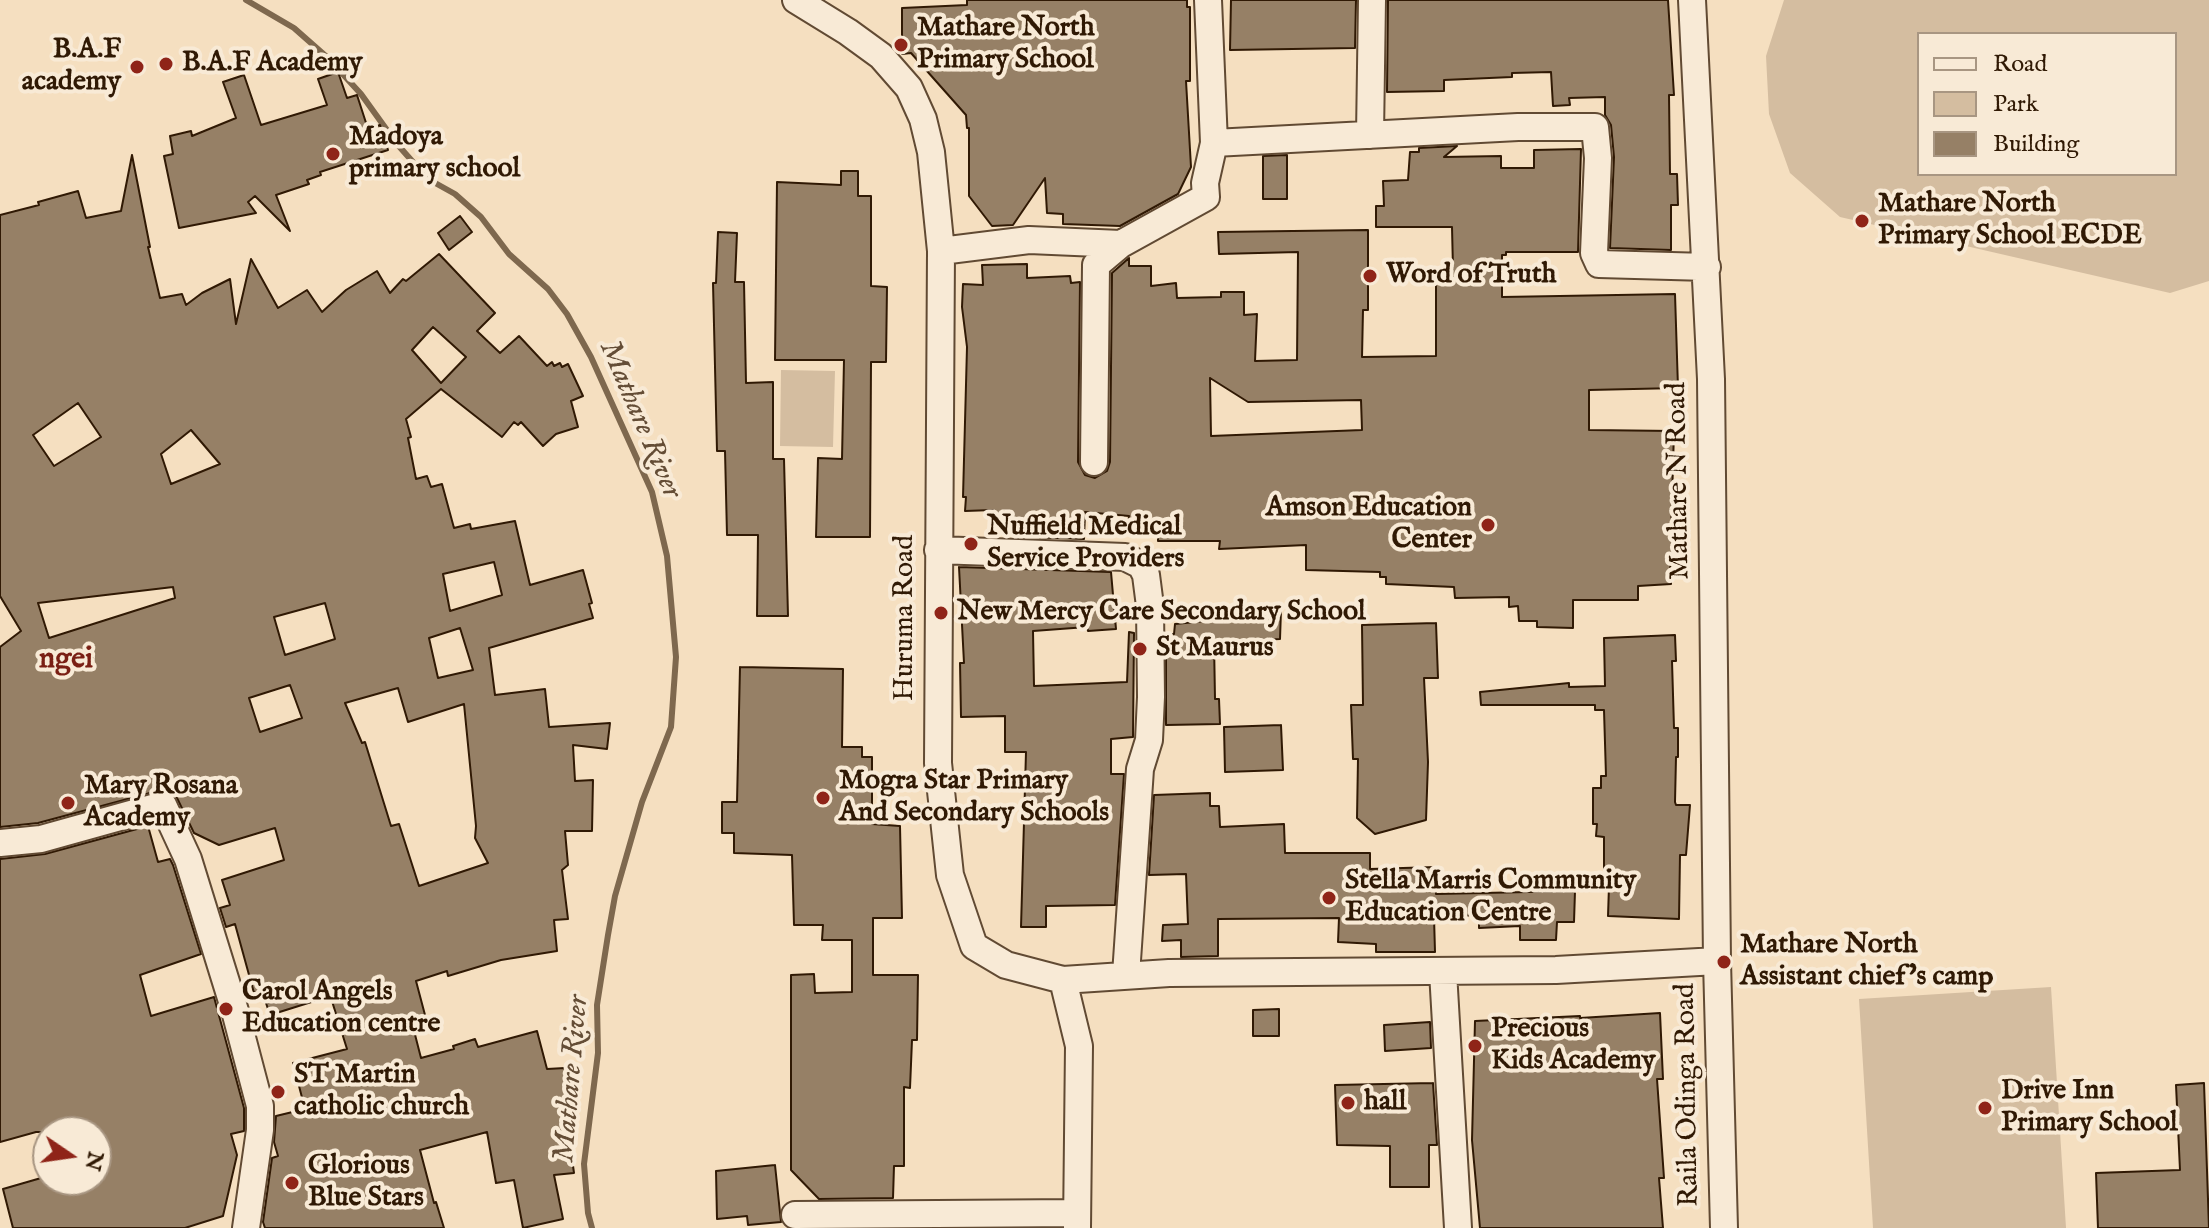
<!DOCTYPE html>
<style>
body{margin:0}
#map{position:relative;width:2209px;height:1228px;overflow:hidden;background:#f5dfc0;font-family:"IM FELL English",serif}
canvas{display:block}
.legend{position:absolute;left:1917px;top:32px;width:260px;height:144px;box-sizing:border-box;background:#f8ead6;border:2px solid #a89682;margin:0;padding:10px 14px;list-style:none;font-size:24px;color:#301904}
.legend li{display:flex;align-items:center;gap:16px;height:40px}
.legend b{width:40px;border:2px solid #a89682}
.north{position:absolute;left:32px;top:1116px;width:80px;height:80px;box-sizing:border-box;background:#f8ead6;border:2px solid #a89682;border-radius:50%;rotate:103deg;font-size:22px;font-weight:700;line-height:32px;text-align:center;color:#301904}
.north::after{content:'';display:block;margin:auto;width:28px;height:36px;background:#8f2418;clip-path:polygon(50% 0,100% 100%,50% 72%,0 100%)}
</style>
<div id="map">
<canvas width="2209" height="1228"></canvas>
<ul class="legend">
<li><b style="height:10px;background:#f8ead6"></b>Road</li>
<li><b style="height:22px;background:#d4bda0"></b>Park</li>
<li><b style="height:22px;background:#968066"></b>Building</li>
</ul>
<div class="north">N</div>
</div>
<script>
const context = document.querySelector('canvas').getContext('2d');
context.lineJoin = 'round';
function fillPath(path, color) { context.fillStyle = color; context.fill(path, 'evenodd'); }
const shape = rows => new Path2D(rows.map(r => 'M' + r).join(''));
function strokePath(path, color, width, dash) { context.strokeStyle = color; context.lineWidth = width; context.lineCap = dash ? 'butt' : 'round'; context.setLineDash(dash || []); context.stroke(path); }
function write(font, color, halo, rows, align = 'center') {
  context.font = font + ' "IM FELL English",serif'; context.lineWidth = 8; context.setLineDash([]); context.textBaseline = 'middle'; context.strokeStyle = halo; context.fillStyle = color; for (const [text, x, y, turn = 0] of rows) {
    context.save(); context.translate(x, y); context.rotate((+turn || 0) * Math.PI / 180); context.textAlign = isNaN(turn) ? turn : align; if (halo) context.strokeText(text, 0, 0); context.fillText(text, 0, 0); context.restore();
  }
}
const green = shape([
 [1784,0,2209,0,2209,281,2170,293,1840,217,1790,173,1769,114,1766,56],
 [2175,34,2175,174,1919,174,1919,34],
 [781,370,835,371,833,447,780,446],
 [2051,987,2066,1228,1873,1228,1859,999]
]);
const stream = shape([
 [246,0,294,28,328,58,361,94,397,144,428,179,455,194,481,217,509,254,548,289,567,314,591,357,652,492,667,556,676,657,671,727,642,802,615,896,608,935,597,1005,598,1053,584,1164,588,1213,592,1228]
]);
const building = shape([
 [967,0,1187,0,1187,7,1190,7,1190,81,1186,81,1191,167,1178,194,1120,226,1063,224,1063,214,1047,213,1045,178,1013,225,992,226,969,196,969,128,967,128,966,115,911,53,902,54,902,8,967,5,967,0],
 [1231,0,1356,0,1355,48,1230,50,1231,0],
 [1388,0,1668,0,1674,95,1669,95,1670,174,1677,174,1678,205,1671,205,1671,250,1610,248,1614,157,1611,125,1605,115,1605,97,1569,98,1570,105,1553,106,1551,72,1512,73,1512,77,1444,80,1444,91,1387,92,1388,0],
 [338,72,347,98,357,95,368,129,380,125,388,150,320,172,321,175,307,180,309,184,276,195,290,231,255,196,248,202,256,213,179,228,164,156,173,154,170,136,191,131,192,136,236,118,223,82,244,75,261,125,327,105,318,79,338,72],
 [1457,146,1444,157,1501,156,1501,168,1534,168,1534,150,1581,149,1578,252,1506,252,1506,255,1502,255,1502,297,1675,294,1678,388,1589,390,1589,430,1674,431,1671,533,1675,533,1675,558,1670,559,1671,584,1638,586,1638,600,1573,600,1573,628,1537,627,1537,621,1519,621,1518,606,1509,607,1509,597,1455,598,1454,587,1386,584,1386,577,1380,577,1380,572,1306,570,1306,545,1219,549,1220,541,1158,541,1158,529,1128,526,1129,516,1085,512,1084,539,1025,537,1025,527,993,528,993,510,965,511,966,497,963,497,967,347,962,307,963,284,983,285,982,265,1027,264,1027,278,1070,276,1071,283,1080,282,1078,462,1085,475,1095,478,1107,471,1110,462,1112,273,1129,258,1129,266,1151,266,1151,286,1176,283,1177,298,1221,297,1221,292,1244,292,1244,315,1257,314,1255,361,1297,360,1298,252,1219,254,1218,232,1368,230,1368,310,1363,310,1362,357,1436,356,1436,269,1453,269,1452,227,1376,227,1376,206,1384,206,1383,181,1408,180,1410,152,1419,152,1419,148,1457,146],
 [1210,378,1248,402,1361,400,1362,430,1211,436,1210,378],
 [132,155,150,247,148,247,160,298,182,294,186,305,202,293,230,279,236,324,251,259,278,308,307,290,322,312,346,290,377,271,390,293,403,279,406,281,439,254,495,313,477,331,500,353,519,336,547,366,552,362,554,366,560,363,562,367,568,364,583,396,571,401,578,427,556,434,543,446,521,422,518,425,514,422,502,437,441,389,406,419,411,437,408,438,416,479,427,476,431,487,442,484,454,528,470,524,471,529,515,521,530,585,583,570,592,603,589,604,593,618,489,648,495,695,545,689,549,727,610,723,607,749,573,745,575,781,593,780,592,831,565,831,568,865,562,870,568,919,554,920,557,951,501,960,448,976,447,971,416,981,425,1015,411,1019,421,1058,454,1049,453,1046,475,1039,478,1047,537,1031,547,1069,565,1068,568,1130,574,1173,554,1175,563,1219,523,1228,514,1180,496,1183,487,1132,420,1150,434,1203,436,1202,444,1228,265,1228,263,1222,272,1158,278,1156,274,1142,276,1116,305,1109,293,1063,347,1049,331,998,321,1001,321,999,270,1015,262,991,254,993,235,924,226,927,220,908,230,905,222,880,284,860,275,828,219,845,194,833,177,798,165,789,38,823,0,827,0,647,21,631,0,596,0,215,39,205,38,202,78,191,86,218,121,211,132,155],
 [433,327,466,357,441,383,412,350,433,327],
 [78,403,101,437,54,466,33,435,78,403],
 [191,430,220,464,171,484,161,454,191,430],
 [494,562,502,595,450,611,443,574,494,562],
 [173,587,175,598,49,638,38,603,173,587],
 [325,603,335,639,285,655,274,617,325,603],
 [460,628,473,670,438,678,429,638,460,628],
 [290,685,302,718,260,732,249,698,290,685],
 [398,688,408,722,464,704,476,826,475,838,488,863,419,886,399,824,391,826,365,742,362,743,345,703,398,688],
 [1287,155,1287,199,1263,199,1263,156,1287,155],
 [841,171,858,171,858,196,871,196,871,286,887,287,886,362,871,362,870,537,816,537,818,458,842,459,844,360,775,360,777,182,841,185,841,171],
 [460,216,472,232,449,250,438,233,460,216],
 [718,232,737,233,735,282,744,282,746,383,773,382,773,459,784,459,788,616,757,616,758,535,727,535,725,451,717,451,713,283,716,283,718,232],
 [959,567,1111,572,1116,629,1088,631,1087,627,1033,631,1034,686,1127,682,1129,632,1134,633,1133,737,1111,739,1111,774,1124,774,1115,905,1046,906,1046,927,1021,927,1026,752,1005,752,1005,716,961,717,960,663,964,663,959,567],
 [1225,608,1281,610,1280,639,1214,642,1215,699,1219,699,1220,724,1166,725,1166,634,1174,634,1175,624,1226,619,1225,608],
 [1436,623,1438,678,1424,678,1428,762,1426,820,1375,834,1357,818,1358,759,1353,759,1351,705,1363,705,1362,625,1436,623],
 [1675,635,1676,661,1672,661,1674,728,1678,728,1678,757,1676,757,1675,802,1676,805,1690,805,1686,855,1680,855,1679,919,1608,916,1609,886,1604,886,1604,837,1596,836,1597,824,1593,824,1593,788,1601,788,1601,776,1606,776,1604,710,1595,710,1595,705,1481,705,1480,692,1569,683,1569,687,1605,686,1604,638,1675,635],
 [740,667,843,669,842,747,862,747,862,757,872,757,872,824,900,826,902,918,873,918,873,975,918,975,917,1040,912,1040,910,1088,904,1087,904,1166,894,1166,893,1198,819,1199,791,1170,791,975,814,974,815,993,852,992,852,940,822,940,823,925,794,925,792,855,734,853,734,833,722,833,722,802,737,802,740,667],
 [1281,725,1283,770,1225,772,1224,727,1281,725],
 [1210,793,1210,806,1219,806,1220,827,1284,824,1285,853,1370,853,1370,869,1436,867,1436,894,1575,891,1574,922,1557,922,1556,940,1520,940,1520,926,1479,928,1479,915,1434,917,1435,952,1376,952,1376,944,1338,942,1339,918,1218,919,1218,956,1181,957,1181,940,1162,941,1163,925,1188,924,1186,874,1149,875,1154,795,1210,793],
 [148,826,158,862,170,859,173,865,201,954,140,975,151,1016,214,997,244,1108,244,1131,231,1134,237,1155,223,1216,185,1228,13,1228,3,1189,48,1176,48,1180,96,1180,96,1132,36,1132,0,1142,0,859,45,854,148,826],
 [1279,1009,1279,1036,1253,1036,1253,1010,1279,1009],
 [1660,1013,1663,1079,1657,1079,1664,1178,1659,1178,1663,1228,1480,1228,1472,1140,1475,1021,1580,1016,1580,1018,1660,1013],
 [1430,1022,1431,1048,1385,1051,1384,1025,1430,1022],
 [1433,1083,1437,1145,1429,1145,1429,1187,1390,1187,1390,1146,1337,1145,1335,1085,1433,1083],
 [2204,1083,2209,1228,2098,1228,2096,1173,2180,1170,2176,1085,2204,1083],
 [775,1165,781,1222,748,1225,747,1216,717,1219,716,1171,775,1165]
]);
const minor = shape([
 [796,0,848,32,881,56,909,88,923,119,931,152,941,251,938,763,950,875,974,946,1006,965,1063,980,1169,973,1556,970,1717,961],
 [1692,0,1711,379,1717,961,1724,1228],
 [1370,135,1372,0],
 [1214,143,1518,127,1595,127,1598,158,1594,253,1599,264,1707,267],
 [941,251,1029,240,1121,244],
 [1094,462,1096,265,1121,244,1206,197,1205,183,1214,143,1208,0],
 [938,550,1125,557,1141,565,1146,575,1150,606,1151,697,1149,740,1140,769,1126,975],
 [0,843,41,839,163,805,188,859,235,1011,260,1106,260,1130,246,1228],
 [1443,972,1458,1228],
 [1063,980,1079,1046,1077,1228],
 [795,1215,1077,1213]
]);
const markers = [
 [901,45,8,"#8f2418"],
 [166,64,8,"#8f2418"],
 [137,67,8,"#8f2418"],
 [333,154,8,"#8f2418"],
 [1862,221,8,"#8f2418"],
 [1370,276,8,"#8f2418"],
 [1488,525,8,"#8f2418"],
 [971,544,8,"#8f2418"],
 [941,613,8,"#8f2418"],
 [1140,649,8,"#8f2418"],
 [823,798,8,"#8f2418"],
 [68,803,8,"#8f2418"],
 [1329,898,8,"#8f2418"],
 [1724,962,8,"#8f2418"],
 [226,1009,8,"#8f2418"],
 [1475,1046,8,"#8f2418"],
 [278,1092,8,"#8f2418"],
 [1348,1103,8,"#8f2418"],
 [1985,1108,8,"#8f2418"],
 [292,1183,8,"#8f2418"]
];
const poiNames = [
 ["Mathare North",917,29],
 ["Primary School",917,61],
 ["B.A.F",121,51,"right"],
 ["academy",121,83,"right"],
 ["B.A.F Academy",182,64],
 ["Madoya",349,138],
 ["primary school",349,170],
 ["Mathare North",1878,205],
 ["Primary School ECDE",1878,237],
 ["Word of Truth",1386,276],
 ["Amson Education",1472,509,"right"],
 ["Center",1472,541,"right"],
 ["Nuffield Medical",987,528],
 ["Service Providers",987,560],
 ["New Mercy Care Secondary School",957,613],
 ["St Maurus",1156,649],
 ["Mogra Star Primary",839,782],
 ["And Secondary Schools",839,814],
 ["Mary Rosana",84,787],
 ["Academy",84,819],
 ["Stella Marris Community",1345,882],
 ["Education Centre",1345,914],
 ["Mathare North",1740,946],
 ["Assistant chief's camp",1740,978],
 ["Carol Angels",242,993],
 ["Education centre",242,1025],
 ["Precious",1491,1030],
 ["Kids Academy",1491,1062],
 ["ST Martin",294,1076],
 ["catholic church",294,1108],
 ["Drive Inn",2001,1092],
 ["Primary School",2001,1124],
 ["hall",1364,1103],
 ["Glorious",308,1167],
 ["Blue Stars",308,1199]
];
const streetNames = [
 ["Mathare N Road",1680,481,-91],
 ["Huruma Road",906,618,-90],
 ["Raila Odinga Road",1689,1095,-91]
];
const waterNames = [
 ["Mathare River",639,420,67],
 ["Mathare River",573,1079,-85]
];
const neighbourhoodNames = [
 ["ngei",66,661]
];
fillPath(green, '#d4bda0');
strokePath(stream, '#7e684e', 6);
fillPath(building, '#968066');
strokePath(building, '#301904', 2);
strokePath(minor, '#614a33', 30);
strokePath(minor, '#f8ead6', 26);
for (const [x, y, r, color] of markers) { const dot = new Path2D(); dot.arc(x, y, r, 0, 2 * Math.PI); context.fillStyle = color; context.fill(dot); strokePath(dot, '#f8ead6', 3); }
write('bold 28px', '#301904', '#f8ead6', poiNames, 'left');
write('28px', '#301904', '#f8ead6', streetNames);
write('italic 30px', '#644d36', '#f8ead6', waterNames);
write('bold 30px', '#7a1f14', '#f8ead6', neighbourhoodNames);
</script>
